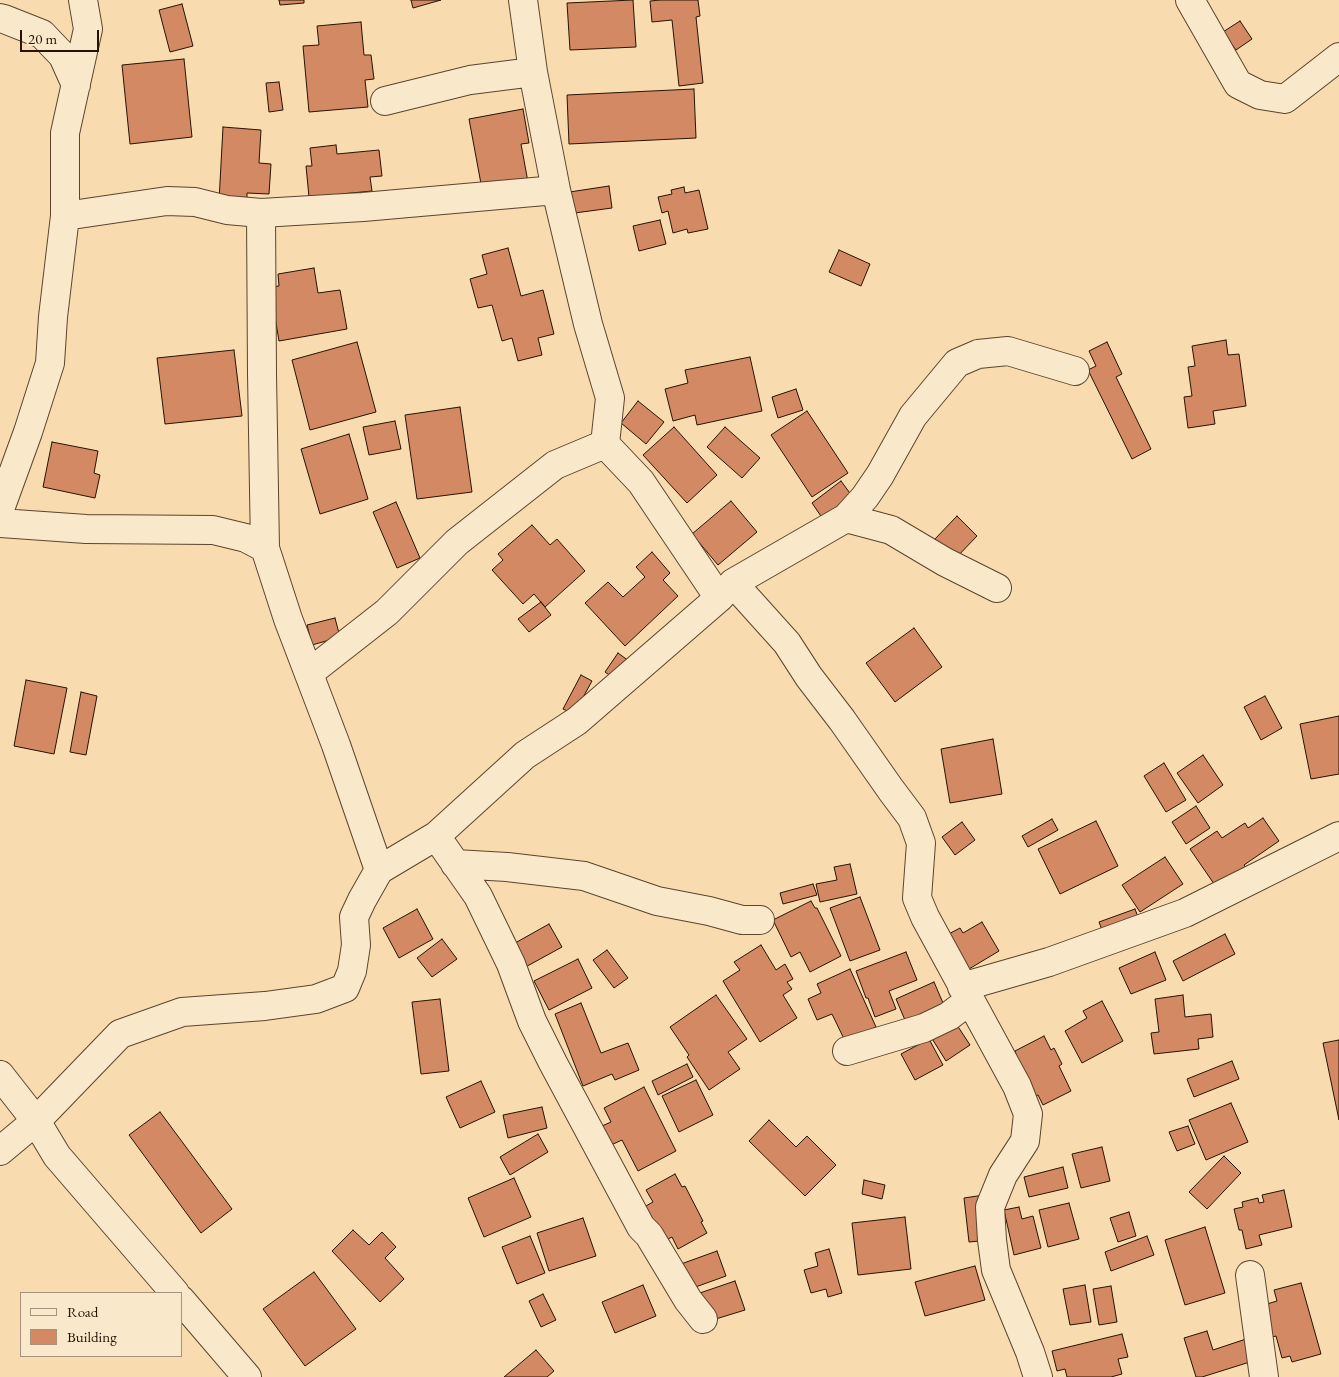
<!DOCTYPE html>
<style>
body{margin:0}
#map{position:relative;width:1339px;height:1377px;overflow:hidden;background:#f8dbaf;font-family:"EB Garamond",serif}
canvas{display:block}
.legend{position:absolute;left:20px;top:1292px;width:162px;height:65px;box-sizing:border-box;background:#fae8cb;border:1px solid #a5937b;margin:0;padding:6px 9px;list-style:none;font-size:15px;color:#261302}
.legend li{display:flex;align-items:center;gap:10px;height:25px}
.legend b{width:25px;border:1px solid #a5937b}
.scale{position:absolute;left:20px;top:30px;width:79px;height:22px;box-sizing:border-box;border:2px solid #261302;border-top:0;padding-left:6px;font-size:15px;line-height:18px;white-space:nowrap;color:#261302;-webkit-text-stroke:4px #fae8cb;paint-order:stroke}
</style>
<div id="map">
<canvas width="1339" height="1377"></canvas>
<ul class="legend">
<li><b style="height:6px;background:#fae8cb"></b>Road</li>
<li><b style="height:14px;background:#d38963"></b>Building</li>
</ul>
<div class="scale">20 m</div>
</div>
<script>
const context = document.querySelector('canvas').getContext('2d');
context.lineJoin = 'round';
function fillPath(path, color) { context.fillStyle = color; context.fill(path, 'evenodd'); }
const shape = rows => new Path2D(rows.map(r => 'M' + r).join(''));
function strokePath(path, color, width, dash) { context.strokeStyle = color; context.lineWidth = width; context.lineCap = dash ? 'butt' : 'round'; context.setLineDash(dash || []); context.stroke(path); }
const building = shape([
 [279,0,304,0,304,3,280,5,279,0],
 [411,0,441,0,413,8,411,0],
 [633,0,636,47,570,50,567,3,633,0],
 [660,0,698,0,700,16,696,17,703,83,679,86,672,20,652,22,650,1,660,0],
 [182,4,193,46,170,52,159,10,182,4],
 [1240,21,1252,39,1236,50,1223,32,1240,21],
 [361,22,364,55,371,55,374,79,365,80,368,107,309,112,303,46,319,45,317,26,361,22],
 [184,59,192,137,130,144,122,65,184,59],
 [279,82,283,110,269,112,266,83,279,82],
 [694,89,696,138,569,144,567,95,694,89],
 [523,109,529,143,521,144,530,193,484,200,469,119,523,109],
 [223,127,261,130,259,163,271,164,269,194,247,193,247,203,219,201,223,127],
 [336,145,337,154,379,150,382,176,370,177,372,191,341,194,342,203,309,197,306,166,312,166,310,148,336,145],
 [609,186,612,208,567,214,563,193,609,186],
 [684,187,685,193,699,190,708,229,688,233,687,229,673,233,668,211,662,213,658,197,672,194,671,190,684,187],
 [660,220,666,244,639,251,633,226,660,220],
 [508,248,521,296,543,290,554,334,538,338,542,355,518,361,512,338,502,341,492,305,478,308,470,279,487,274,482,255,508,248],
 [839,250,870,264,861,286,829,272,839,250],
 [314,268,318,293,340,290,347,329,279,341,270,287,279,286,278,274,314,268],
 [1226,340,1228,355,1239,354,1246,406,1213,411,1215,424,1188,428,1184,397,1192,396,1188,367,1195,366,1192,346,1226,340],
 [357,342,376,412,310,430,292,360,357,342],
 [1107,342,1122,374,1116,377,1151,449,1132,459,1088,370,1096,366,1089,351,1107,342],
 [234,350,242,416,165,424,157,358,234,350],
 [750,357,762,411,697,425,695,415,673,421,665,389,688,383,685,370,750,357],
 [796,389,803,410,778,418,772,397,796,389],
 [638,401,664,422,646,444,621,423,638,401],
 [460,407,472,492,417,499,405,415,460,407],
 [807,411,848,473,812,497,771,435,807,411],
 [395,421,401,449,369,455,363,427,395,421],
 [674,427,717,475,687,503,643,455,674,427],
 [725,427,760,458,742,478,707,447,725,427],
 [349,434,368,499,320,514,301,449,349,434],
 [52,442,98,451,94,473,100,475,95,498,43,487,52,442],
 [841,481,855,500,825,522,812,503,841,481],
 [731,501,757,532,718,565,692,534,731,501],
 [396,502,420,558,397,568,373,512,396,502],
 [957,516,977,536,954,560,934,540,957,516],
 [532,525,550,545,557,539,585,571,545,607,534,594,523,604,492,570,503,560,498,554,532,525],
 [652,552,670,573,663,580,678,596,625,646,585,603,608,582,623,597,645,577,636,567,652,552],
 [541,602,551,615,529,632,518,619,541,602],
 [335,618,340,637,312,645,307,625,335,618],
 [914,628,942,667,895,702,866,663,914,628],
 [618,653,629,661,615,679,605,672,618,653],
 [581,675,592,681,574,714,563,709,581,675],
 [26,680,67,688,54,754,14,746,26,680],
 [81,692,97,696,86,755,70,752,81,692],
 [1265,696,1282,728,1261,740,1244,707,1265,696],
 [1339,716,1339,774,1311,779,1300,724,1339,716],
 [993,739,1002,794,950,803,941,749,993,739],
 [1203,755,1223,785,1198,803,1177,773,1203,755],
 [1164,763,1186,800,1166,812,1144,776,1164,763],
 [1196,806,1210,828,1186,844,1172,822,1196,806],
 [1263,818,1279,841,1244,865,1251,874,1221,894,1190,849,1217,831,1222,838,1245,823,1248,828,1263,818],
 [1052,819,1058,830,1028,847,1022,836,1052,819],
 [1096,821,1118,866,1060,894,1038,849,1096,821],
 [962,822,975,840,955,855,942,837,962,822],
 [1165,857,1183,884,1140,912,1122,885,1165,857],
 [850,864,857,894,820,902,816,884,837,880,834,867,850,864],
 [813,884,817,895,783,904,780,893,813,884],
 [860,897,880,950,850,961,830,908,860,897],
 [811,901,815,908,817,908,841,956,810,972,800,952,791,957,773,920,811,901],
 [417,909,433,939,399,958,383,928,417,909],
 [1135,909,1147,941,1111,954,1099,922,1135,909],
 [982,922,999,951,964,972,943,937,960,928,963,933,982,922],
 [549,924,562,947,520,970,508,947,549,924],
 [1225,934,1235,954,1183,981,1173,961,1225,934],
 [442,939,457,959,432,977,417,958,442,939],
 [761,945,776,970,785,964,793,979,787,982,792,989,783,995,797,1018,760,1042,723,981,740,970,734,962,761,945],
 [607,950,628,978,614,988,593,960,607,950],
 [906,952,917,980,889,991,896,1009,875,1017,868,998,866,998,856,971,906,952],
 [1155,952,1166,980,1131,994,1119,968,1155,952],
 [578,959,592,988,549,1010,534,981,578,959],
 [850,969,876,1027,845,1041,832,1014,817,1020,808,999,821,993,817,984,850,969],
 [934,982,946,1010,908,1027,896,999,934,982],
 [716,995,747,1039,728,1052,740,1069,709,1090,687,1057,689,1055,670,1027,716,995],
 [1183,995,1185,1017,1211,1014,1213,1037,1198,1039,1199,1049,1154,1054,1151,1033,1159,1032,1155,999,1183,995],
 [440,999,449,1071,421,1074,412,1002,440,999],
 [1102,1001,1123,1041,1082,1063,1065,1031,1087,1018,1083,1011,1102,1001],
 [581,1003,601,1053,628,1043,639,1070,615,1080,612,1074,583,1086,555,1014,581,1003],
 [955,1022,970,1045,946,1061,931,1037,955,1022],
 [1044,1036,1051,1050,1054,1048,1062,1064,1059,1066,1071,1091,1043,1105,1038,1095,1030,1098,1011,1056,1016,1054,1015,1051,1044,1036],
 [929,1039,943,1065,915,1080,901,1054,929,1039],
 [1339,1040,1339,1120,1323,1043,1339,1040],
 [1232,1061,1239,1079,1194,1097,1187,1079,1232,1061],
 [687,1064,693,1077,658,1095,652,1081,687,1064],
 [696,1080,713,1115,679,1132,662,1096,696,1080],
 [481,1081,495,1112,460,1128,446,1097,481,1081],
 [644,1087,676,1151,638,1171,622,1140,611,1145,602,1126,611,1122,604,1108,644,1087],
 [1231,1103,1248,1142,1206,1160,1189,1120,1231,1103],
 [542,1107,547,1128,508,1138,503,1115,542,1107],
 [160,1112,232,1209,201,1233,129,1135,160,1112],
 [769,1120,796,1147,807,1136,836,1165,805,1196,749,1141,769,1120],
 [1188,1126,1195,1144,1177,1151,1169,1132,1188,1126],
 [538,1134,548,1152,510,1175,500,1157,538,1134],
 [1102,1147,1110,1181,1081,1188,1072,1154,1102,1147],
 [1224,1156,1241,1173,1207,1209,1189,1192,1224,1156],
 [1063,1167,1068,1188,1029,1197,1024,1177,1063,1167],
 [675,1174,682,1187,685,1186,703,1221,701,1222,707,1233,678,1249,672,1237,662,1242,644,1207,653,1202,646,1190,675,1174],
 [514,1178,531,1217,484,1237,468,1198,514,1178],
 [864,1180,885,1185,882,1199,862,1194,864,1180],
 [1284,1190,1292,1227,1259,1235,1262,1245,1246,1249,1242,1230,1239,1230,1234,1209,1243,1207,1242,1202,1258,1198,1259,1203,1264,1202,1262,1195,1284,1190],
 [984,1195,990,1240,969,1242,964,1198,984,1195],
 [1069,1203,1079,1239,1048,1247,1039,1210,1069,1203],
 [1019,1207,1022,1219,1033,1216,1041,1248,1014,1255,1004,1210,1019,1207],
 [1129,1212,1136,1236,1118,1242,1110,1218,1129,1212],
 [905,1217,911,1269,858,1275,852,1223,905,1217],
 [583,1218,596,1256,549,1271,537,1233,583,1218],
 [1205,1227,1225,1293,1185,1305,1165,1240,1205,1227],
 [353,1230,369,1245,382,1232,396,1247,385,1258,404,1279,380,1302,332,1251,353,1230],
 [530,1236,545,1273,517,1284,502,1247,530,1236],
 [1147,1236,1154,1255,1111,1271,1105,1252,1147,1236],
 [829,1249,842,1293,828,1297,826,1289,811,1293,804,1270,818,1266,815,1253,829,1249],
 [717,1251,726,1276,690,1289,681,1264,717,1251],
 [975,1266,985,1300,925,1316,915,1282,975,1266],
 [314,1272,356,1329,305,1366,263,1309,314,1272],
 [735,1281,745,1310,706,1322,697,1294,735,1281],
 [1301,1283,1321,1354,1292,1362,1290,1356,1282,1358,1276,1336,1268,1338,1267,1304,1277,1301,1274,1290,1301,1283],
 [643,1285,656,1316,615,1333,602,1302,643,1285],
 [1085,1285,1091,1322,1070,1325,1063,1289,1085,1285],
 [1111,1286,1117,1322,1099,1325,1093,1289,1111,1286],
 [543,1294,556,1320,541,1327,529,1301,543,1294],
 [1207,1331,1213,1350,1246,1339,1253,1361,1202,1377,1196,1377,1184,1338,1207,1331],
 [1122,1334,1128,1357,1118,1359,1122,1374,1111,1377,1067,1377,1065,1369,1057,1371,1052,1351,1122,1334],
 [536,1350,554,1371,547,1377,504,1377,536,1350]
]);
const minor = shape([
 [523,0,533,72,556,190,588,324,610,398,605,444,641,482,719,598],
 [1190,0,1238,84,1260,95,1285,99,1339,57],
 [0,18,4,19,42,34,63,56,76,85],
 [385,101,470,80,533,72],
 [261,213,262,374,265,548,288,619,336,745,379,870],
 [65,216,167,201,195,202,227,210,261,213,363,207,556,190],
 [0,509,28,432,50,363,53,317,65,216,65,133,88,29,83,0],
 [846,518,891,530,945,562,997,588],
 [0,523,86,529,213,530,246,538,265,548],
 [733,583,787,643,809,677,842,720,891,790,912,818,921,843,917,898,925,917,1017,1086,1028,1114,1025,1141,1003,1175,990,1207,992,1240,996,1270,1030,1352,1038,1377],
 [309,673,387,612,457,542,555,465,605,444],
 [436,836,478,896,511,964,532,1021,553,1063,641,1227,649,1235,688,1300,703,1319],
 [455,864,507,867,584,876,657,901,709,911,742,920,760,920],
 [962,987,1049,962,1185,913,1339,836],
 [847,1051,924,1028,949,1016,970,1000],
 [0,1075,36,1121,57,1156,175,1293],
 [0,1151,36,1121,120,1034,182,1012,265,1006,316,999,345,988,352,971,356,945,354,917,362,900,379,870,436,836,525,755,577,721,719,598,733,583,846,518,865,497,880,475,913,416,957,363,978,354,1008,351,1075,371],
 [1250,1275,1264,1377],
 [181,1300,247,1377]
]);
fillPath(building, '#d38963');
strokePath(building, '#261302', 1);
strokePath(minor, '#5a452d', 30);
strokePath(minor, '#fae8cb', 28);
</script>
